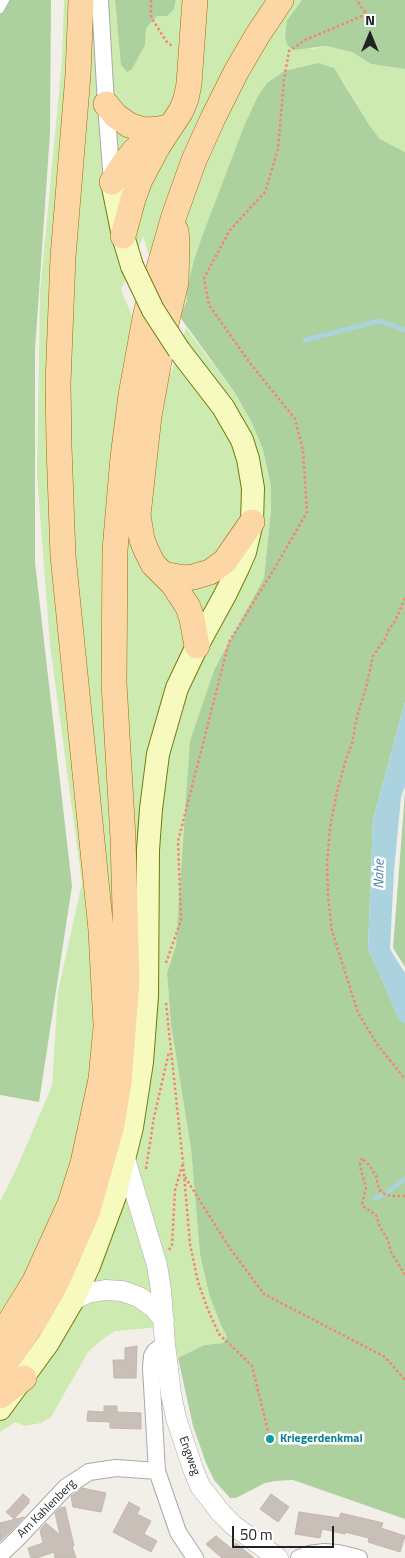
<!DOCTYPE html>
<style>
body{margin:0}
#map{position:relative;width:405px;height:1558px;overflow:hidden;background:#f2efe9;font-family:"Titillium Web",sans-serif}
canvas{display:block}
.north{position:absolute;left:345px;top:10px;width:50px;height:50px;-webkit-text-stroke:4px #fff;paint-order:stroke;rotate:0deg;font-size:14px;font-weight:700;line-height:20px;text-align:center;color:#222}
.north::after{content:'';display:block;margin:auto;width:18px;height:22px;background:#222;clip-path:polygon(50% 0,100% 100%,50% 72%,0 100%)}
.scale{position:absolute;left:232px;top:1526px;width:102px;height:22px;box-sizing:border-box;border:2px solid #222;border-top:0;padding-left:6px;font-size:15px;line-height:18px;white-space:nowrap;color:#222;-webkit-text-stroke:4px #fff;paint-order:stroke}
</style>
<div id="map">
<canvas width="405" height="1558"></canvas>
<div class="north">N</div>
<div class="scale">50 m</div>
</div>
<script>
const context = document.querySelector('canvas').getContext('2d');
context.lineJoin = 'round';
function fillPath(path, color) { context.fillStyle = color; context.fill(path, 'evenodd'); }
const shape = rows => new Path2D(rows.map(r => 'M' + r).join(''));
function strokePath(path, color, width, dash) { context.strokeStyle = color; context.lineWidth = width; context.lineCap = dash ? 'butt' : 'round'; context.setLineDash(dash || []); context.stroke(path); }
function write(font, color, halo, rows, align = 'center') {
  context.font = font + ' "Titillium Web",sans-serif'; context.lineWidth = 5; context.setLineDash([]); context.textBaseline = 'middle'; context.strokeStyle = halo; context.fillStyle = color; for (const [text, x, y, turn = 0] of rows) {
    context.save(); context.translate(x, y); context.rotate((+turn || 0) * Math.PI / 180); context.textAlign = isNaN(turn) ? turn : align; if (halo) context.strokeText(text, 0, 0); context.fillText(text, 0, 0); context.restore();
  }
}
const grass = shape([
 [64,0,115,0,119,41,145,45,145,28,157,16,174,9,176,0,302,0,287,20,312,49,326,46,352,52,371,64,405,69,405,152,380,139,370,126,341,78,318,63,284,71,267,83,244,126,194,260,187,288,187,300,180,317,151,261,143,236,132,266,121,290,135,323,153,351,171,374,186,328,235,393,251,421,263,450,271,486,271,510,264,578,215,668,176,945,167,973,171,1025,191,1149,200,1254,209,1294,220,1323,227,1337,223,1343,204,1345,178,1358,172,1326,115,1331,100,1341,88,1352,51,1417,41,1423,25,1426,15,1422,0,1432,0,1202,18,1165,52,1086,58,991,82,883,50,645,37,475,40,292,62,60]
]);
const forest = shape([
 [0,0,51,0,50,133,35,350,35,562,72,886,39,1102,0,1095],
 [115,0,176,0,174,9,167,16,157,16,146,28,145,45,132,69,127,72,121,65],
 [302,0,405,0,405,69,371,64,352,52,326,46,293,50,288,46,285,38,287,20],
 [318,63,334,68,370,126,380,139,405,152,405,702,373,820,368,948,399,1019,405,1023,405,1519,293,1480,276,1481,265,1483,236,1498,230,1498,214,1480,206,1463,193,1426,178,1358,204,1345,223,1343,227,1337,220,1323,209,1294,200,1254,191,1149,171,1025,167,973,176,945,190,741,215,668,264,578,271,510,271,486,263,450,251,421,235,393,180,317,187,300,187,288,194,260,203,234,244,126,258,96,267,83,284,71],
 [405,792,405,967,393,948]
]);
const water = shape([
 [405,702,405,786,401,797,394,871,390,949,405,973,405,1023,399,1020,368,948,373,820]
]);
const stream = shape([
 [305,340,379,321,405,330],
 [388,1192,405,1179],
 [375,1198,383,1195]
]);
const building = shape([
 [137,1346,136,1378,114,1378,113,1360,125,1360,125,1348,137,1346],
 [104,1406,117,1406,117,1412,141,1413,141,1429,110,1428,110,1422,87,1421,88,1411,104,1412,104,1406],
 [82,1488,106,1493,101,1512,73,1507,71,1496,82,1488],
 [23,1494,29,1499,29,1503,14,1519,6,1512,23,1494],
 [271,1494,289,1507,278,1522,260,1509,271,1494],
 [129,1502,140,1508,137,1514,151,1521,144,1534,157,1541,151,1552,113,1532,129,1502],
 [65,1507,74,1546,72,1546,76,1558,55,1558,54,1552,37,1558,31,1558,28,1548,43,1543,40,1530,46,1523,60,1535,55,1513,60,1508,65,1507],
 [299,1512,339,1518,341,1513,383,1523,381,1528,405,1536,400,1552,368,1542,369,1538,345,1532,345,1534,322,1529,320,1538,295,1534,299,1512],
 [24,1517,10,1532,0,1541,0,1523,24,1517],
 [216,1536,232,1549,236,1543,254,1558,222,1558,206,1544,216,1536]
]);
const path = shape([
 [151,0,151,17,166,41,172,46],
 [405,598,395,621,388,631,385,639,373,656,366,688,357,716,352,744,346,759,337,792,330,828,327,863,328,896,332,931,358,1013,377,1044,405,1079],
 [166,963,181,920,178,841,229,642,276,566,307,512,303,450,295,419,250,363,209,305,204,278,230,230,265,192,278,149,284,79,289,51,305,40,367,14,356,0],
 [166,1003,183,1163],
 [146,1169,154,1117,169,1052],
 [185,1177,229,1247,264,1294,385,1357,405,1380],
 [405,1196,391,1196,382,1193,379,1189,376,1176,370,1166,362,1158,360,1163,361,1170,366,1188,362,1204,364,1207,376,1215,380,1227,388,1240,391,1252,405,1275],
 [169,1250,172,1245,175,1190,183,1163,190,1244,198,1282,208,1310,219,1334,252,1366,270,1439]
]);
const service = shape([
 [0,9,5,0]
]);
const minor = shape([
 [100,0,106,104,112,182],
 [165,1344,155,1351,152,1356,151,1368,157,1471,178,1532,195,1558],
 [0,1555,17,1539,66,1487,89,1472,116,1468,157,1471],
 [299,1558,309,1554,324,1552,338,1553,359,1558]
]);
const tertiary = shape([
 [125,1159,157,1265,161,1290,165,1344,171,1394,176,1418,193,1469,200,1486,221,1513,234,1526,278,1558],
 [73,1300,88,1293,105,1290,122,1291,139,1297,153,1307,164,1320]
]);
const secondary = shape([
 [112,182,123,236,132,266],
 [0,1409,48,1343,73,1300,89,1266,115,1196,132,1127,142,1062,147,996,148,850,151,809,158,754,177,688,197,646,225,595,238,568,245,552,252,522,253,488,248,459,242,440,223,407,179,350]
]);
const primary = shape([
 [81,0,78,75,63,257,58,383,59,446,63,556,101,930,106,1025],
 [106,104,116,116,129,125,144,130,161,129],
 [112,182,125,162,135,150,147,139,163,128],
 [176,231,177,242,176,282,165,328,149,416,138,515,142,540,147,552,153,564,173,584,188,607,192,619,197,646],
 [123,236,133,199,140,180,158,146,181,111,186,99,189,84,195,0],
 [163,574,184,578,193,577,210,572,225,561,252,522],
 [0,1338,35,1281,70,1204,83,1163,101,1079,108,1007],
 [0,1371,33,1323,56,1283,87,1213,112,1125,119,1082,127,980,123,838,114,683,115,550,123,457,131,395,146,313,174,216,194,160,213,118,236,72,257,36,281,0],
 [0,1396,24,1378]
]);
const secondaryBridge = shape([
 [132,266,153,310,179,350]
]);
const markers = [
 [270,1439,5,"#0f9aa8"]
];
const cultureNames = [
 ["Kriegerdenkmal",280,1439]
];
const streetNames = [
 ["Engweg",189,1456,70],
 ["Am Kahlenberg",47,1509,-45]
];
const waterNames = [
 ["Nahe",380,874,-89]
];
fillPath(grass, '#cdebb0');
fillPath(forest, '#add19e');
fillPath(water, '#aad3df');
strokePath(stream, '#aad3df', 4.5);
fillPath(building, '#c7bfb8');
strokePath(building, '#c4b6ab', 1);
strokePath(service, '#a9a9a9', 9);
strokePath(minor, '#a9a9a9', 18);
strokePath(tertiary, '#a9a9a9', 21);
strokePath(secondary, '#707d05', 24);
strokePath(primary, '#a06b00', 26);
strokePath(path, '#fa8072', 2.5, [2.5, 2.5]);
strokePath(service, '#fff', 8);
strokePath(minor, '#fff', 16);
strokePath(tertiary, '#fff', 20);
strokePath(secondary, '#f7fabf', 22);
strokePath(primary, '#fcd6a4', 25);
strokePath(secondaryBridge, '#707d05', 24, []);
strokePath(secondaryBridge, '#f7fabf', 22);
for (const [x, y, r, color] of markers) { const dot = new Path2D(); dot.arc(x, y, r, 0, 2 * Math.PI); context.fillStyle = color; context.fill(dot); strokePath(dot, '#fff', 2); }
write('bold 12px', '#0d838f', '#fff', cultureNames, 'left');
write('12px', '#222', '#fff', streetNames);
write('italic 14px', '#4a7aab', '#fff', waterNames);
</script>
